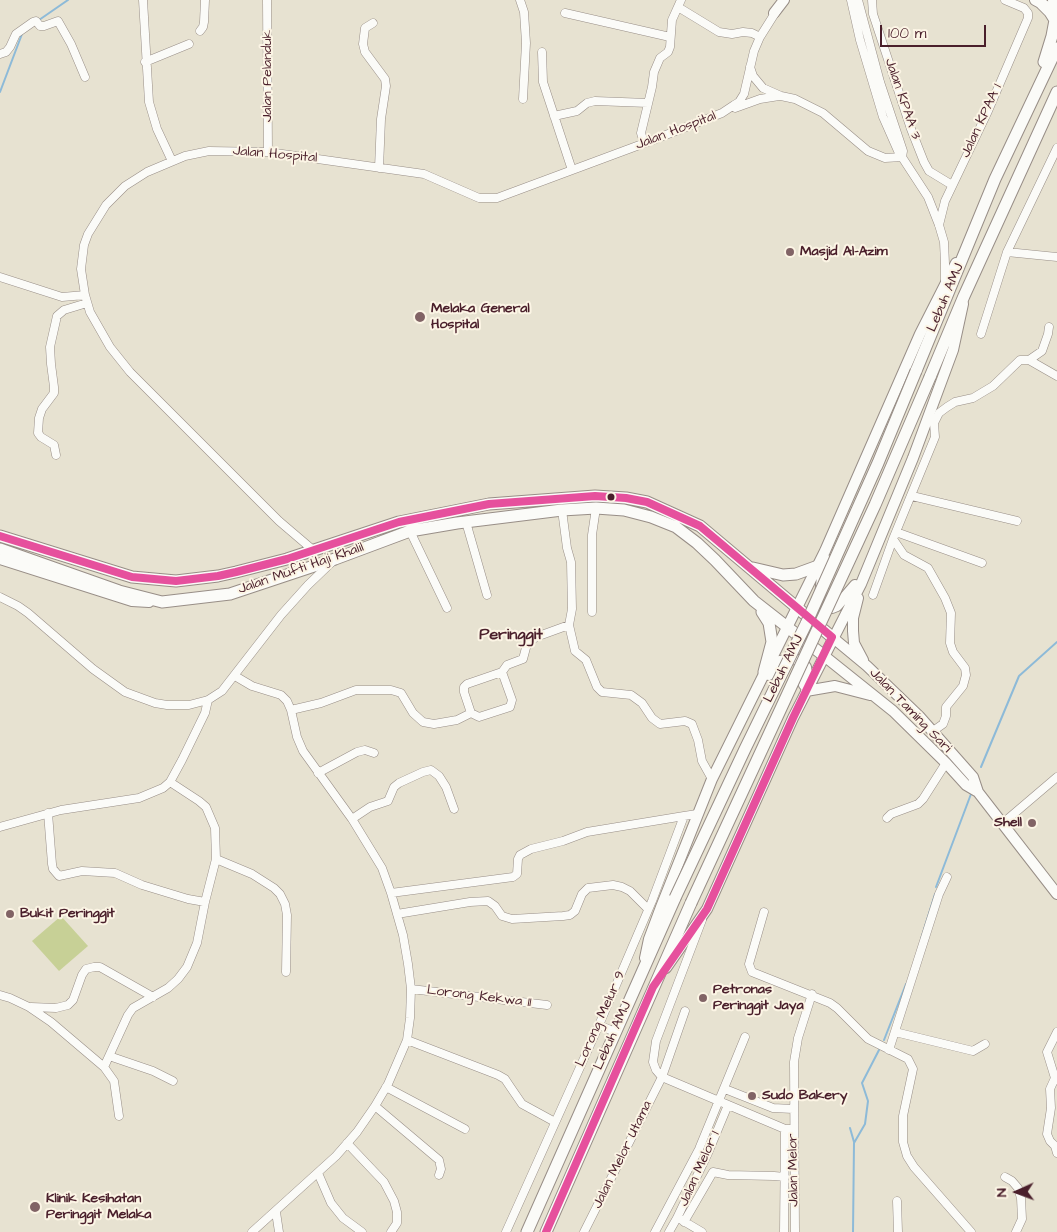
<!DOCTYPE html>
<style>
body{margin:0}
#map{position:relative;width:1057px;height:1232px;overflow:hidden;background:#e7e2d1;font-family:"Architects Daughter",sans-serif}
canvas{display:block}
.north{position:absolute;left:992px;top:1167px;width:50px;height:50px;-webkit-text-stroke:4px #fcf5e5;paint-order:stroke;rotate:268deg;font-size:14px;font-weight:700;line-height:20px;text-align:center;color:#4a1f2b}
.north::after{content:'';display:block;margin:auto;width:18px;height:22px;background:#4a1f2b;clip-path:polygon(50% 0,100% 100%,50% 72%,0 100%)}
.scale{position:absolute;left:880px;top:25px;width:106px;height:22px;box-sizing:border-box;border:2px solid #4a1f2b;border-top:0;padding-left:6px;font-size:15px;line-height:18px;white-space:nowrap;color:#4a1f2b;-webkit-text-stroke:4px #fcf5e5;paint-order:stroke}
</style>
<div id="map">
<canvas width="1057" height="1232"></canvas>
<div class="north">N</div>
<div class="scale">100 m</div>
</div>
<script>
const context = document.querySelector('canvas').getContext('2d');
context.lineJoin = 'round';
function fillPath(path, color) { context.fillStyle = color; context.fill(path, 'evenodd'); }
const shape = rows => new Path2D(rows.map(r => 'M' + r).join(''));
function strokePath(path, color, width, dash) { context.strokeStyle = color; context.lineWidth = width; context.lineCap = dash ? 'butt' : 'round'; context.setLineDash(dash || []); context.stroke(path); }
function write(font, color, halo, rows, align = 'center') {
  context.font = font + ' "Architects Daughter",sans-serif'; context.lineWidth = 4; context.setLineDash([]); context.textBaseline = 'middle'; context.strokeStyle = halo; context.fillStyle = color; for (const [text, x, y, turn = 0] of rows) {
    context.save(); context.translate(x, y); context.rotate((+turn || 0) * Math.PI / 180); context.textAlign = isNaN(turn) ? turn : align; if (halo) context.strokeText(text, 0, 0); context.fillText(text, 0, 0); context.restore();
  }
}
const green = shape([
 [61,916,88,946,59,971,32,941]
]);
const stream = shape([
 [39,20,68,0],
 [0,92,22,34],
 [981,767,1019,676,1057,642],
 [936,887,971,794],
 [921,939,935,894],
 [884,1040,906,984],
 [850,1128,854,1142],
 [853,1232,854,1143,865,1124,868,1101,862,1083,879,1050]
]);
const minor = shape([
 [143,0,149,102,157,129,172,161],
 [267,0,268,152],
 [520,0,524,12,526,43,523,99],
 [851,0,860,40,883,117,898,151,928,197,939,225,944,242,945,264,945,283],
 [858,0,880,82,903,151,902,157],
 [872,0,873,14,911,129,924,162,929,171,952,185],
 [678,7,719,32,732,34,743,32,752,33,760,37],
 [565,13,670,37],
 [373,23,365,28,363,44,365,52,385,79,386,86,381,119,379,168],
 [200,31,203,27,204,22,205,0],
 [542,52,543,82,572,170],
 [0,54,6,52,10,47,16,34,33,22,36,21,40,26,44,26,58,21,71,44,85,77],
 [145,62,189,44],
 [750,67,753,76,763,88,781,96,795,99,823,113,868,151,885,158,902,157],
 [735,108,760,99,779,96],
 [554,116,577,111,587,103,595,101,648,103],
 [644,143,641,133,652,87,654,72,660,58,668,52,670,47,672,20,681,0],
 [939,225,945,201,988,111,1028,18,1028,13,1024,8,1005,0],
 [1007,252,1057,257],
 [0,277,62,297,85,295],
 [981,334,1007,252,1057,148],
 [1029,360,1042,351,1048,334,1049,327],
 [927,420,934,423,935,437,893,539,904,555,928,568,945,598,951,613,950,643,953,652,965,668,966,675,963,686,946,707,946,716,943,724,933,731],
 [934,423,939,413,947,407,955,402,973,398,993,386,1020,360,1029,360,1057,376],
 [56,455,54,445,41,437,38,433,39,418,42,409,54,393,54,387,51,364,50,347,57,316,64,310,87,303],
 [912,496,1017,521],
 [562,510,567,548,571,562,572,609,569,625,575,651,586,660,597,687,602,692,631,695,642,703,652,718,660,724,685,721,692,724,698,740,702,761,712,779],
 [466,522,487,595],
 [410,531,447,608],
 [896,532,982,563],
 [313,550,279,521,130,372,110,347,90,312,85,295,81,269,84,245,88,234,106,205,125,186,147,172,185,156,209,151,268,152,424,174,479,198,497,198,653,140,722,113,734,105,739,102,744,94,754,51,760,37,777,10],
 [873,595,893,539],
 [0,597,18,606,28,613,93,669,125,692,155,703,167,705,189,705,208,700,222,691,281,615,308,585,332,562],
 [592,612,592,535,596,508],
 [235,676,252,686,281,695,287,701,291,710,297,737,303,751,352,819,382,868,391,893,403,935,408,964,411,989,410,1018,407,1040,388,1084,375,1106,357,1132,336,1156,252,1232],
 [291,710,321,703,356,690,391,690,401,693,413,713,423,722,434,724,457,720,471,713,464,692,464,687,467,684,502,672,507,665,523,659,527,644,536,637,569,625],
 [471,713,479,717,510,707,512,700,502,672],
 [318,773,357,752,365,750,374,753],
 [48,813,52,864,53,869,59,876,82,871,115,873,142,885,188,899,205,902],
 [887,818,891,814,918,804,923,799,946,763],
 [352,819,370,807,388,801,394,787,399,783,423,772,431,770,439,776,446,787,454,809],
 [1003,823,1057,777],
 [0,827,61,810,139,798,163,788,170,782,182,760,205,713,208,700],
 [216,859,252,874,274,888,280,894,285,904,287,915,286,972],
 [391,893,513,877,517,874,518,859,520,855,531,849,563,841,587,832,684,816],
 [764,912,749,964,752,972,830,1003,837,1008,868,1039,908,1059,913,1069,903,1116,903,1142,907,1156,914,1167,971,1232],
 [397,914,470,902,488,901,495,906,502,916,512,919,563,916,570,915,575,911,582,894,588,888,613,885,622,887,630,891,648,909],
 [702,920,656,1041,653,1062,656,1070,662,1077,785,1129,794,1129],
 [411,989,547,1005],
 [0,995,10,998,29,1007,51,1022,104,1067,114,1081,119,1116],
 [31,1007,56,1008,68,1005,73,1000,82,975,86,969,94,967,100,967,153,997],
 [599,1025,615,1032],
 [895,1032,973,1051,985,1044],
 [1057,1032,1047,1052,1055,1078,1057,1080],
 [407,1040,498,1075,505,1079,509,1085,522,1104,555,1122],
 [889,1050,939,894,947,877],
 [109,1056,153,1071,173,1081],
 [104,1067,128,1015,133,1008,168,988,178,979,187,967,197,943,205,902,216,859,215,828,206,807,199,801,170,782],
 [1055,1078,1050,1089,1051,1108,1047,1134,1050,1141,1055,1146,1057,1153],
 [386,1087,465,1129],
 [725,1089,773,1108,793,1109],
 [375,1106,439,1160,441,1169,439,1175],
 [347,1143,384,1182,394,1201,397,1212,397,1223,391,1232],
 [318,1173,331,1203,343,1218,362,1232],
 [1005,1177,1012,1181,1018,1188,1021,1198,1022,1219,1016,1232],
 [897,1201,898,1232],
 [276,1212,279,1232],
 [680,1219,702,1232],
 [684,1222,713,1172,728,1175,774,1176,785,1177],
 [506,1232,599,1025,652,901,684,816,697,814],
 [584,1232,662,1077,685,1011],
 [655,1232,699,1149,745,1037],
 [669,1232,677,1218,708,1153,728,1105],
 [784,1232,785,1129],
 [795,1232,794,1062,798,1038,812,994]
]);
const major = shape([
 [1035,0,1057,12],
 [1053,0,1057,2],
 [774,13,784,0],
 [824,557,820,596,823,606,826,608,832,608,837,606,855,585],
 [0,559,132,601,149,602],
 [858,598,853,618,853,631,854,643,863,660],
 [832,637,867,666,919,716,973,777,978,792,1057,894],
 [823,655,893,711,946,763,966,785,978,792],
 [769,675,780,661,795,659,802,662,806,667,807,675,804,685],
 [806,691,835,686,870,695],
 [645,958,649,939,661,907,712,779,825,551,920,334,956,263],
 [666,968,707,909,793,718,861,584,913,458,953,350,963,304]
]);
const highway = shape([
 [1042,4,1050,12,1055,20,1052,36,1044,62],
 [916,371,995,179,1057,48],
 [930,377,964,296,1057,92],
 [0,536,132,577,176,581,218,576,236,572,287,559,399,522,489,504,595,496,626,498,647,502,700,526,832,637],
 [0,549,119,591,162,602,230,594,335,559,410,531,457,523,562,510,596,508,624,510,651,517,676,527,697,543,715,560,754,601,823,655],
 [753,568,783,575,796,574,818,566],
 [762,612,769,623,772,642,764,672],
 [527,1232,675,898],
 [546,1232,691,903]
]);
const highwayBridge = shape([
 [675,898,745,749,806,624,878,463,916,371],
 [691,903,875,505,930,377]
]);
const bus1 = shape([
 [0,536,132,577,176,581,218,576,236,572,287,559,399,522,489,504,595,496,626,498,647,502,700,526,832,637,793,718,707,909,653,987,546,1232]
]);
const markers = [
 [790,252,5,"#816365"],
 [420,317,6,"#816365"],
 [611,497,4.5,"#4a1f2b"],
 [1032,823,5,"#816365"],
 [10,914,5,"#816365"],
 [703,998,5,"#816365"],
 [752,1096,5,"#816365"],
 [35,1207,6,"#816365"]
];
const streetNames = [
 ["Jalan Pelanduk",268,76,-90],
 ["Jalan KPAA 3",902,99,71],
 ["Jalan KPAA 1",982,121,-65],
 ["Jalan Hospital",676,131,-21],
 ["Jalan Hospital",275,155,5],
 ["Lebuh AMJ",946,298,-67],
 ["Jalan Mufti Haji Khalil",301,569,-19],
 ["Lebuh AMJ",784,669,-64],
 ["Jalan Taming Sari",910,711,46],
 ["Lorong Kekwa 11",479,997,7],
 ["Lorong Melur 9",601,1019,-66],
 ["Lebuh AMJ",613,1036,-66],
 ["Jalan Melor Utama",623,1155,-64],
 ["Jalan Melor 1",700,1169,-66],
 ["Jalan Melor",794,1170,-91]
];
const poiNames = [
 ["Masjid Al-Azim",800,252],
 ["Melaka General",431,309],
 ["Hospital",431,325],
 ["Shell",1022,823,"right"],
 ["Bukit Peringgit",20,914],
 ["Petronas",713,990],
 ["Peringgit Jaya",713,1006],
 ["Sudo Bakery",762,1096],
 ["Klinik Kesihatan",46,1199],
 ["Peringgit Melaka",46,1215]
];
const quarterNames = [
 ["Peringgit",511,636]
];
fillPath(green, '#c7d096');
strokePath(stream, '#8dbad8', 2);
strokePath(minor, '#988e87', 9);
strokePath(major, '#988e87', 12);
strokePath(highway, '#988e87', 13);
strokePath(minor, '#fbfbf8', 8);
strokePath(major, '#fbfbf8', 10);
strokePath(highway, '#fbfbf8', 11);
strokePath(highwayBridge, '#988e87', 13, []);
strokePath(highwayBridge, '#fbfbf8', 11);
strokePath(bus1, '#e6509d', 8);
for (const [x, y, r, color] of markers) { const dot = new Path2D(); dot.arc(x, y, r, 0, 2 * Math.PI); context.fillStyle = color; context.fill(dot); strokePath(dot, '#fcf5e5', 2); }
write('14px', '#4a1f2b', '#fcf5e5', streetNames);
write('bold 14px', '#4a1f2b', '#fcf5e5', poiNames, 'left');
write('bold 16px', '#4a1f2b', '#fcf5e5', quarterNames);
</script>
